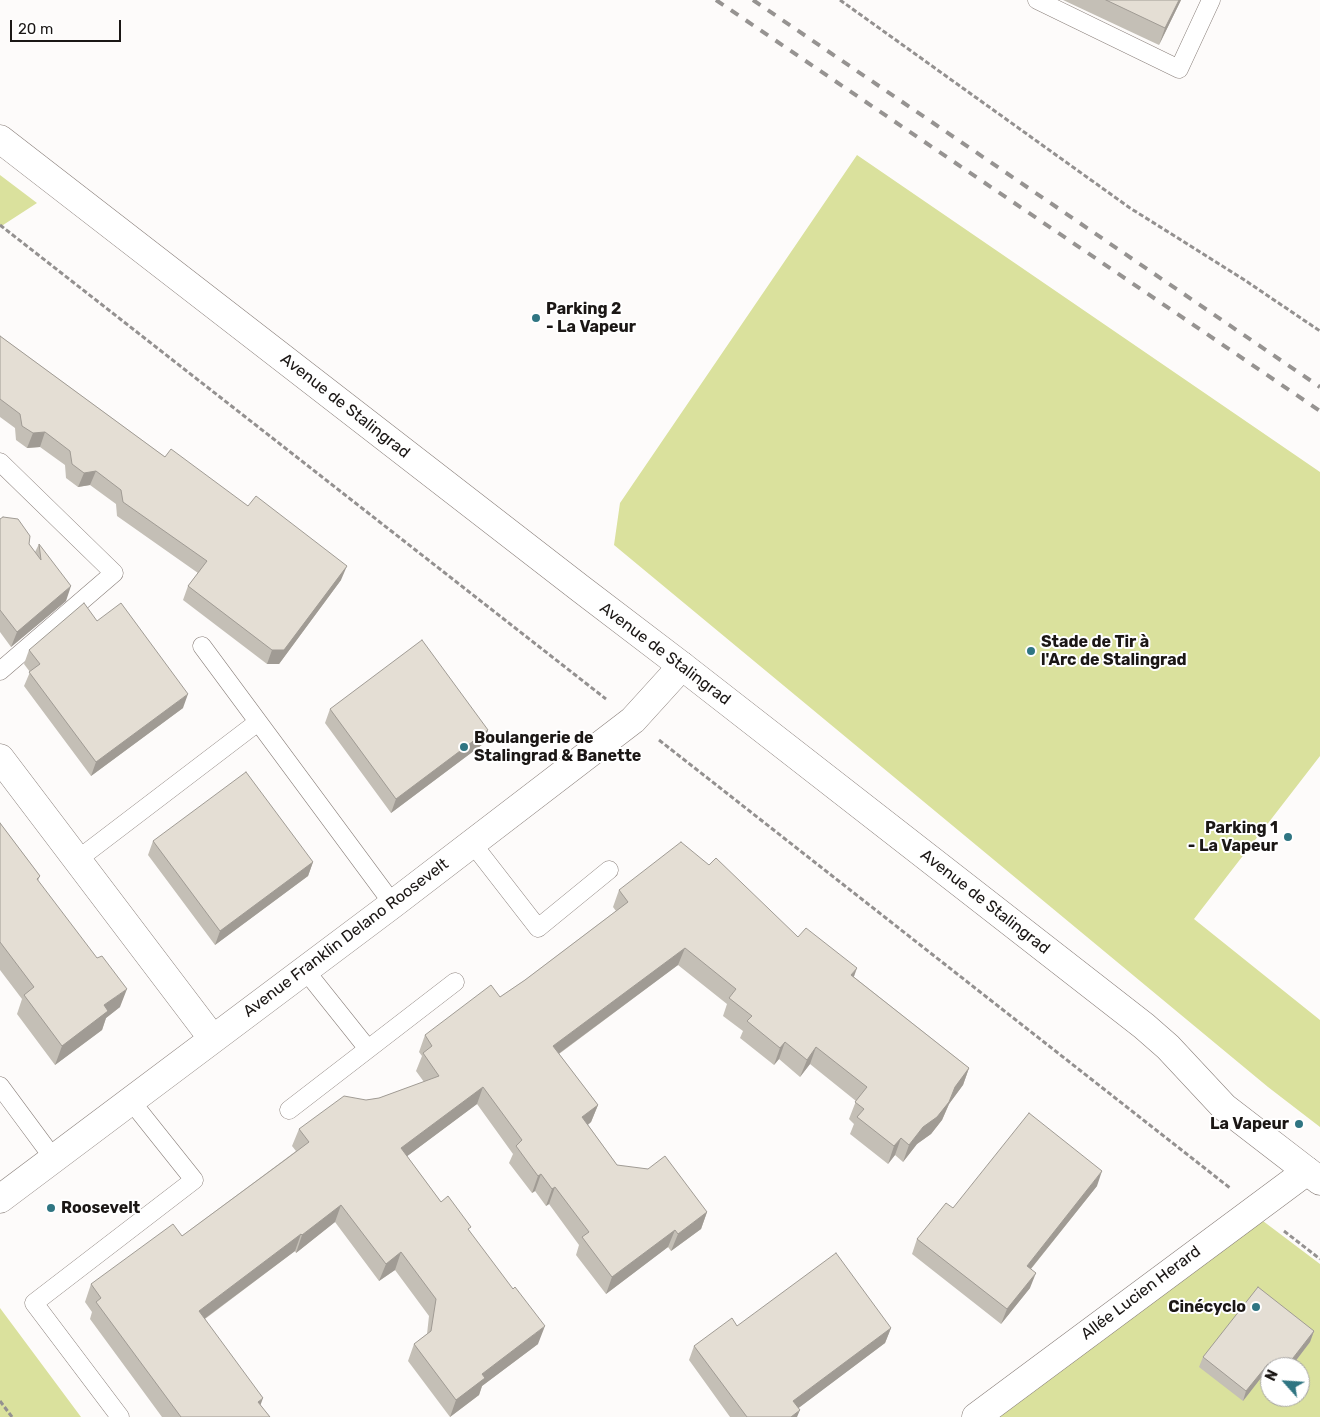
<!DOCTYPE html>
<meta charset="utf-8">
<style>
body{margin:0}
#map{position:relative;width:1320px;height:1417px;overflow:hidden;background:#fdfbfa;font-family:Rubik,sans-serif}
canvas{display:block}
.north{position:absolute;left:1260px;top:1357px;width:50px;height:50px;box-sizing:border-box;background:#fff;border:1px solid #a4a2a1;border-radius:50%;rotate:296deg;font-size:14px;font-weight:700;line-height:20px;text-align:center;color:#1b1715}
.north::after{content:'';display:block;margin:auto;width:18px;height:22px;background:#2f7582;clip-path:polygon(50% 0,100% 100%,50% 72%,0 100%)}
.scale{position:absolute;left:10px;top:20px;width:111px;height:22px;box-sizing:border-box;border:2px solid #1b1715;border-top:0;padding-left:6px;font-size:15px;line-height:18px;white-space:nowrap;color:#1b1715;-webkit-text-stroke:4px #fff;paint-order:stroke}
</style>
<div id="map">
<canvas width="1320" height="1417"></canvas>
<div class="north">N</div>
<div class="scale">20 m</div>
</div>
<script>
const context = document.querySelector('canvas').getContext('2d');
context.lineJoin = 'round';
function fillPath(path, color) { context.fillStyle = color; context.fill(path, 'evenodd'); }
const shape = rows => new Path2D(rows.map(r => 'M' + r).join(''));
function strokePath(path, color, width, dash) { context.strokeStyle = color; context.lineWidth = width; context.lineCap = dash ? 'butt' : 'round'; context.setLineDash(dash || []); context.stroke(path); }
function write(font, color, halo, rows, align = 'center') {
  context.font = font + ' Rubik,sans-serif'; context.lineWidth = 4; context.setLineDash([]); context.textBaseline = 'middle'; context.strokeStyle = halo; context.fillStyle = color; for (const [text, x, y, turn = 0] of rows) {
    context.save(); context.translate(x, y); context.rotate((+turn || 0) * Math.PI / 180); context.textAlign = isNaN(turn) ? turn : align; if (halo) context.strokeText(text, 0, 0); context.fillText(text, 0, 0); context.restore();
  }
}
const green = shape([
 [857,155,1320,472,1320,756,1194,919,1320,1020,1320,1127,1268,1087,614,545,620,503],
 [0,175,37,203,0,227],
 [1259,1218,1320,1264,1320,1417,996,1417],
 [1270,1367,1300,1367,1300,1397,1270,1397],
 [0,1308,81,1417,0,1417]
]);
const path = shape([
 [840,0,1130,208,1243,279,1320,331],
 [0,225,606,699],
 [659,740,1230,1188],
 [1284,1231,1320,1259],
 [0,1401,12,1417]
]);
const service = shape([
 [1037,0,1179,69,1211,0],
 [0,462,114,573,0,671],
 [202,646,393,904],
 [472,843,538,928,609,870],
 [77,860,258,722],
 [305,970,368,1049],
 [0,1086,54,1159],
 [289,1110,455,982],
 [120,1417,34,1303,194,1180,131,1101]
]);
const minor = shape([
 [0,758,213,1039],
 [0,1199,393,904,633,720,682,666],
 [976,1417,1307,1171]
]);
const tertiary = shape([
 [0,139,581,589,682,666,1144,1026,1168,1047,1224,1107,1320,1181]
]);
const rail = shape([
 [716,0,1320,411],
 [753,0,1320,387]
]);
const wall = shape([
 [1063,0,1181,0,1159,45],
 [0,336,165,457,341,580,279,664,267,664,183,600,188,586,198,573,117,516,116,504,90,485,78,487,66,478,65,465,40,447,27,448,16,440,15,428,0,417],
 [0,519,29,544,35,552,39,544,66,601,11,647,0,632],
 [97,621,183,708,91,776,24,686,30,672,24,664,29,650],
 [330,709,488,730,483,744,391,813,325,723],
 [0,823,40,876,38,881,120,1007,106,1018,102,1030,55,1065,17,1014,22,999,0,970],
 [153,841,313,862,308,876,215,945,148,855],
 [619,890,798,937,854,977,969,1068,963,1085,949,1104,942,1120,931,1134,917,1144,903,1162,895,1155,888,1164,850,1134,854,1124,849,1119,856,1101,810,1064,800,1077,779,1059,774,1065,740,1038,743,1031,723,1016,727,1004,678,965,559,1054,598,1105,591,1122,588,1125,617,1165,707,1212,701,1229,671,1251,668,1247,606,1294,576,1255,579,1245,549,1204,546,1206,535,1191,532,1193,509,1163,513,1154,477,1104,407,1156,441,1202,469,1230,538,1344,482,1386,479,1395,450,1417,408,1361,414,1344,427,1334,429,1316,395,1270,379,1281,335,1222,296,1253,295,1251,205,1319,260,1405,270,1417,162,1417,90,1319,92,1312,85,1302,91,1284,182,1236,296,1151,292,1146,299,1129,366,1100,379,1098,424,1082,416,1071,422,1056,419,1052,425,1035,500,997,525,980,616,911,613,907],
 [1097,1186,1031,1269,1030,1288,1001,1324,912,1254,917,1239,953,1208],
 [737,1326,891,1328,885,1343,798,1408,797,1417,730,1417,689,1360,694,1346],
 [1314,1331,1310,1342,1291,1367,1270,1367,1270,1379,1264,1374,1243,1401,1199,1367,1203,1357]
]);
const shadedWall = shape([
 [1179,0,1181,0,1159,45,1165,28],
 [45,432,40,447,27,448,33,433],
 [96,471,90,485,78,487,84,473],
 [347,566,341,580,279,664,267,664,272,650],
 [71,586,66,601,11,647,17,632],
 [188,694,183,708,91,776,96,762],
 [488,730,483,744,391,813,396,799],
 [313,862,308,876,215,945,220,931],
 [685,948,678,965,546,1063,553,1046],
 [857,968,851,985,851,975],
 [127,989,120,1007,106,1018,102,1030,55,1065,62,1046,104,1005],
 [785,1042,779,1059,774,1065,780,1048],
 [816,1047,810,1064,800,1077,807,1060],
 [969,1068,963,1085,949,1104,942,1120,931,1134,917,1144,903,1162,909,1145],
 [483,1087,477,1104,394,1166,401,1148],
 [598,1105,591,1122,575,1134,582,1117],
 [901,1138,895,1155,888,1164,894,1146],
 [1102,1171,1097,1186,1021,1281,1027,1266],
 [541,1174,535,1191,532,1193,538,1176],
 [555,1187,549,1204,546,1206,552,1189],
 [341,1205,335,1222,296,1253,302,1235],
 [707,1212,701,1229,671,1251,678,1234],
 [675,1230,668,1247,606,1294,612,1277],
 [301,1234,295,1251,192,1328,199,1311],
 [401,1252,395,1270,379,1281,386,1264],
 [1036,1273,1030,1288,1001,1324,1007,1309],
 [545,1326,538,1344,482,1386,479,1395,450,1417,456,1400,482,1374],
 [891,1328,885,1343,788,1416,793,1401],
 [1314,1331,1310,1342,1291,1367,1286,1367],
 [1268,1364,1264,1374,1243,1401,1246,1391],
 [263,1398,257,1415,258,1402],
 [800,1410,797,1417,791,1417]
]);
const building = shape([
 [1106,0,1179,0,1165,28,1106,0],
 [0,336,165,457,171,449,248,506,256,496,347,566,284,650,272,650,188,586,207,561,123,502,121,490,96,471,84,473,72,464,70,451,45,432,33,433,22,426,20,414,0,399,0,336],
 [3,517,18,519,30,536,29,544,41,560,39,544,71,586,17,632,0,610,0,519,3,517],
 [84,603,97,621,121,603,188,694,96,762,29,672,40,664,29,650,84,603],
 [422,640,488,730,396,799,330,709,422,640],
 [246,772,313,862,220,931,153,841,246,772],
 [0,823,40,876,37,879,97,958,102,956,127,989,104,1005,108,1011,62,1046,24,995,34,987,0,942,0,823],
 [681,842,709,865,716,858,798,937,806,928,857,968,851,975,969,1068,955,1087,949,1102,937,1117,923,1127,909,1145,901,1138,894,1146,857,1117,864,1109,855,1102,867,1087,816,1047,807,1060,785,1042,780,1048,747,1021,752,1016,729,998,736,989,685,948,553,1046,598,1105,582,1117,617,1165,648,1169,665,1156,707,1212,678,1234,675,1230,612,1277,582,1237,589,1232,555,1187,552,1189,541,1174,538,1176,516,1146,522,1140,483,1087,401,1148,441,1202,448,1196,471,1227,468,1229,513,1289,515,1287,545,1326,482,1374,485,1378,456,1400,414,1344,431,1331,436,1299,401,1252,386,1264,341,1205,302,1235,301,1234,199,1311,263,1398,258,1402,270,1417,181,1417,96,1302,101,1298,91,1284,173,1224,182,1236,285,1160,309,1142,299,1129,344,1096,366,1100,379,1098,439,1076,423,1053,432,1046,425,1035,491,985,500,997,525,980,628,902,619,890,681,842],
 [1029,1113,1102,1171,1027,1266,1036,1273,1007,1309,917,1239,946,1203,953,1208,1029,1113],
 [836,1253,891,1328,793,1401,800,1410,791,1417,747,1417,694,1346,732,1318,737,1326,836,1253],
 [1258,1287,1314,1331,1286,1367,1272,1367,1268,1364,1246,1391,1203,1357,1258,1287]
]);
const markers = [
 [536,318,5,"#2f7582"],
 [1031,651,5,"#2f7582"],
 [464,747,5,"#2f7582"],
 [1288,837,5,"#2f7582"],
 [1299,1124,5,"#2f7582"],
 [51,1208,5,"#2f7582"],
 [1256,1307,5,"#2f7582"]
];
const poiNames = [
 ["Parking 2",546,309],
 ["- La Vapeur",546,327],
 ["Stade de Tir à",1041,642],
 ["l'Arc de Stalingrad",1041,660],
 ["Boulangerie de",474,738],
 ["Stalingrad & Banette",474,756],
 ["Parking 1",1278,828,"right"],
 ["- La Vapeur",1278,846,"right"],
 ["La Vapeur",1289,1124,"right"],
 ["Roosevelt",61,1208],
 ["Cinécyclo",1246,1307,"right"]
];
const streetNames = [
 ["Avenue de Stalingrad",345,406,38],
 ["Avenue de Stalingrad",665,654,37],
 ["Avenue de Stalingrad",985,902,38],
 ["Avenue Franklin Delano Roosevelt",346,938,-37],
 ["Allée Lucien Herard",1141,1293,-37]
];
fillPath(green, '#dae19d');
strokePath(service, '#897f7a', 19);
strokePath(minor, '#897f7a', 29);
strokePath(tertiary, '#897f7a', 29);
strokePath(path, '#949190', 3, [5, 2.5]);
strokePath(service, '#fff', 18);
strokePath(minor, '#fff', 28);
strokePath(tertiary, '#fff', 28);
strokePath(rail, '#969391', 4, [9, 9]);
fillPath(wall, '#c4bfb6');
fillPath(shadedWall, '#a09b94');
fillPath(building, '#e4ded4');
strokePath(building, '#a09b94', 1);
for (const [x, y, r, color] of markers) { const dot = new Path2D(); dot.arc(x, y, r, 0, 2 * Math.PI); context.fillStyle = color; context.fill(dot); strokePath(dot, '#fff', 2); }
write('bold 16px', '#1b1715', '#fff', poiNames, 'left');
write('16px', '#1b1715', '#fff', streetNames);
</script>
